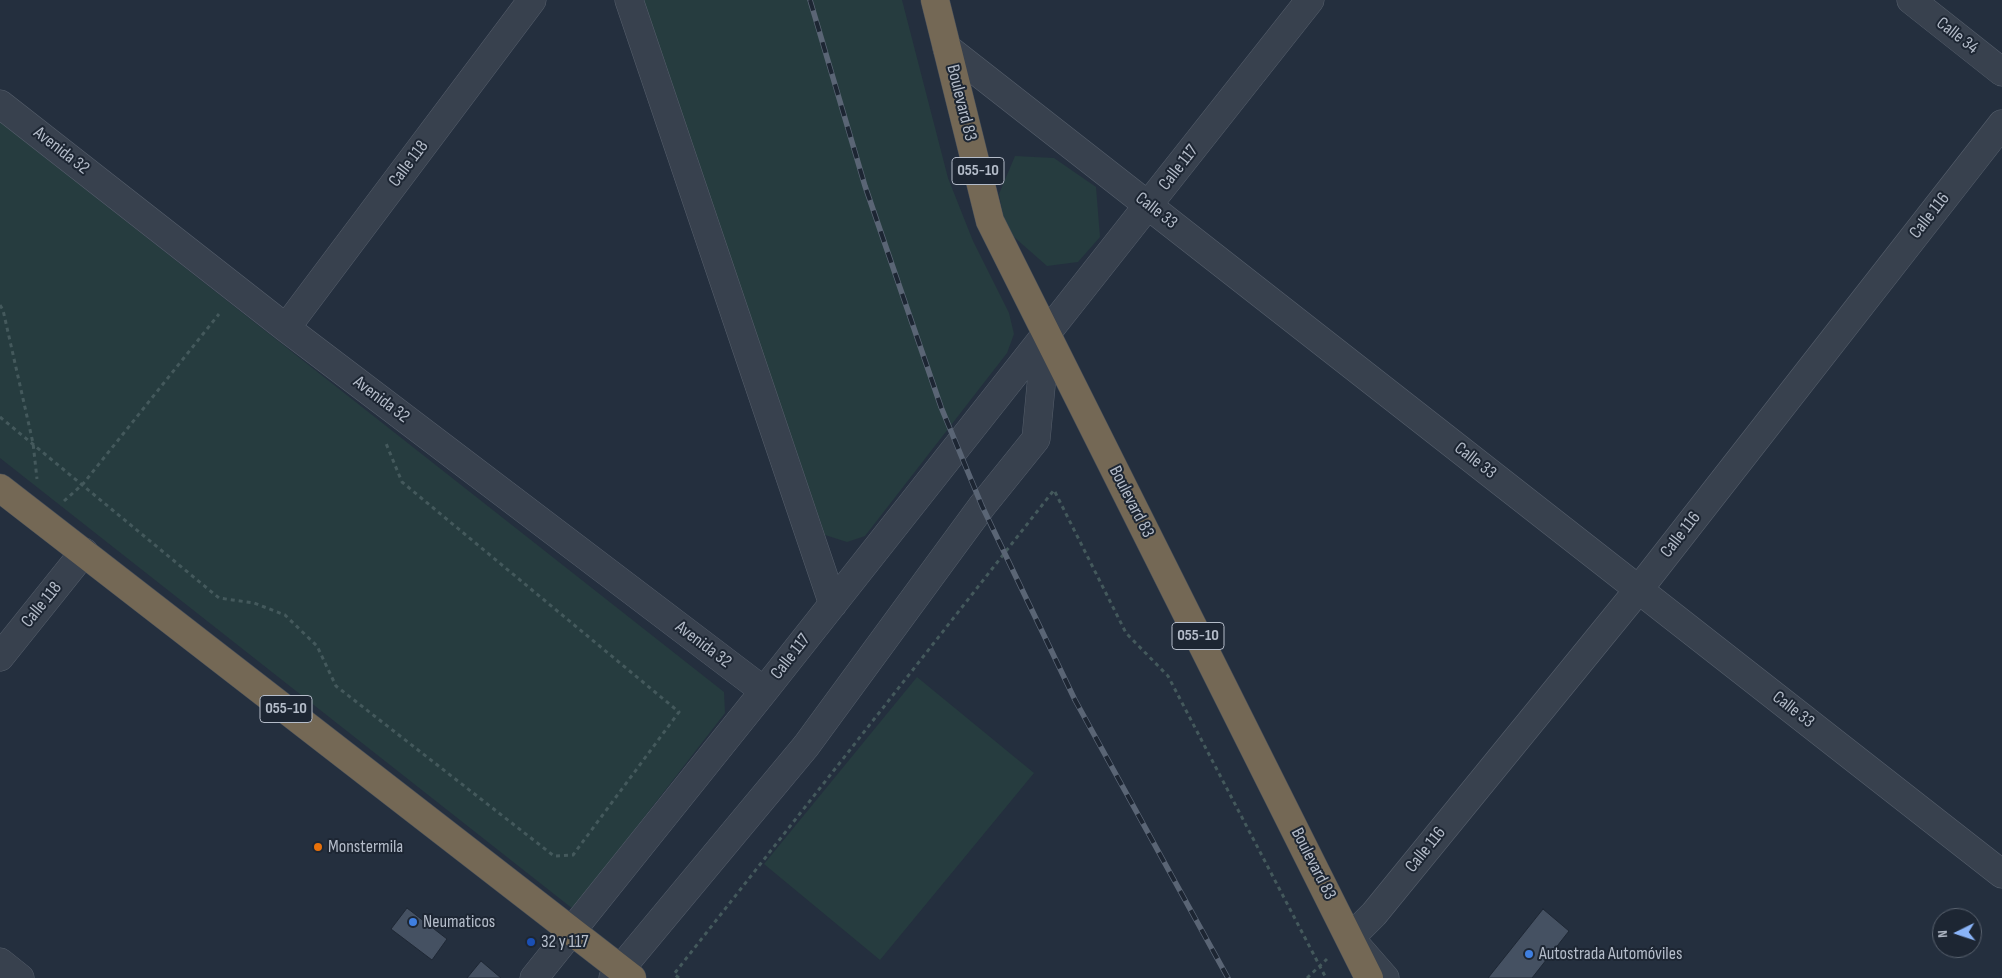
<!DOCTYPE html>
<meta charset="utf-8">
<style>
body{margin:0}
#map{position:relative;width:2002px;height:978px;overflow:hidden;background:#242f3e;font-family:"Sofia Sans Condensed",sans-serif}
canvas{display:block}
.north{position:absolute;left:1932px;top:908px;width:50px;height:50px;box-sizing:border-box;background:#1d2633;border:1px solid #59626f;border-radius:50%;rotate:266deg;font-size:14px;font-weight:700;line-height:20px;text-align:center;color:#b4bcc9}
.north::after{content:'';display:block;margin:auto;width:18px;height:22px;background:#8ab4f8;clip-path:polygon(50% 0,100% 100%,50% 72%,0 100%)}
</style>
<div id="map">
<canvas width="2002" height="978"></canvas>
<div class="north">N</div>
</div>
<script>
const context = document.querySelector('canvas').getContext('2d');
context.lineJoin = 'round';
function fillPath(path, color) { context.fillStyle = color; context.fill(path, 'evenodd'); }
const shape = rows => new Path2D(rows.map(r => 'M' + r).join(''));
function strokePath(path, color, width, dash) { context.strokeStyle = color; context.lineWidth = width; context.lineCap = dash ? 'butt' : 'round'; context.setLineDash(dash || []); context.stroke(path); }
function write(font, color, halo, rows, align = 'center') {
  context.font = font + ' "Sofia Sans Condensed",sans-serif'; context.lineWidth = 4; context.setLineDash([]); context.textBaseline = 'middle'; context.strokeStyle = halo; context.fillStyle = color; for (const [text, x, y, turn = 0] of rows) {
    context.save(); context.translate(x, y); context.rotate((+turn || 0) * Math.PI / 180); context.textAlign = isNaN(turn) ? turn : align; if (halo) context.strokeText(text, 0, 0); context.fillText(text, 0, 0); context.restore();
  }
}
const green = shape([
 [641,0,902,0,948,178,973,241,1009,313,1014,334,1007,353,865,536,847,542,825,535],
 [0,122,724,692,725,713,573,909,0,458],
 [1015,156,1054,158,1096,187,1100,237,1078,262,1047,266,1006,230,999,194],
 [917,677,1034,773,880,960,764,864]
]);
const building = shape([
 [407,908,447,939,432,960,391,929,407,908],
 [1543,909,1569,931,1532,978,1488,978,1543,909],
 [481,961,501,978,467,978,481,961]
]);
const path = shape([
 [0,305,3,310,33,443,37,479],
 [0,417,219,598,254,603,285,615,317,646,336,686,554,856,573,855,679,712,402,482,385,441],
 [64,501,83,484,219,314],
 [679,978,674,974,1054,490,1126,633,1168,676,1326,978],
 [1307,978,1327,959]
]);
const minor = shape([
 [629,0,833,604],
 [1911,0,2002,72],
 [947,48,2002,874],
 [0,104,286,328,764,691],
 [286,328,532,0],
 [0,657,84,552],
 [0,962,20,978],
 [534,978,764,691,1310,0],
 [613,978,806,746,982,506,1036,439,1046,333],
 [1385,978,1350,938,1374,914,1639,589,2002,124]
]);
const highway = shape([
 [935,0,990,221,1369,978],
 [0,488,632,978]
]);
const rail = shape([
 [810,0,865,186,941,407,982,506,1075,700,1228,978]
]);
const markers = [
 [318,847,5,"#e8710a"],
 [413,922,5,"#3f7fe0"],
 [531,942,5,"#1a4fb4"],
 [1529,954,5,"#3f7fe0"]
];
const shields = [
 [978,171,52],
 [1198,636,52],
 [286,709,52]
];
const shieldNames = [
 ["055-10",978,171],
 ["055-10",1198,636],
 ["055-10",286,709]
];
const streetNames = [
 ["Calle 34",1957,36,38],
 ["Boulevard 83",961,103,76],
 ["Avenida 32",61,151,38],
 ["Calle 118",409,164,-53],
 ["Calle 117",1179,168,-52],
 ["Calle 33",1156,211,38],
 ["Calle 116",1930,216,-52],
 ["Avenida 32",381,400,37],
 ["Calle 33",1475,461,38],
 ["Boulevard 83",1131,502,63],
 ["Calle 116",1681,535,-52],
 ["Calle 118",42,605,-51],
 ["Avenida 32",703,645,37],
 ["Calle 117",791,657,-52],
 ["Calle 33",1793,710,38],
 ["Calle 116",1426,850,-51],
 ["Boulevard 83",1313,864,63]
];
const poiNames = [
 ["Monstermila",328,847],
 ["Neumaticos",423,922],
 ["32 y 117",541,942],
 ["Autostrada Automóviles",1539,954]
];
fillPath(green, '#263c3f');
fillPath(building, '#455162');
strokePath(building, '#1f2835', 1);
strokePath(minor, '#565f6c', 29);
strokePath(highway, '#434c59', 29);
strokePath(path, '#44595c', 3, [4, 4]);
strokePath(minor, '#38414e', 28);
strokePath(highway, '#746855', 28);
strokePath(rail, '#5a6575', 5.5);
strokePath(rail, '#1d2633', 4, [11]);
for (const [x, y, r, color] of markers) { const dot = new Path2D(); dot.arc(x, y, r, 0, 2 * Math.PI); context.fillStyle = color; context.fill(dot); strokePath(dot, '#1d2633', 2); }
for (const [x, y, w] of shields) { const box = new Path2D(); box.roundRect(x - w / 2, y - 13.5, w, 27, 4); context.fillStyle = '#1d2633'; context.fill(box); strokePath(box, '#b4bcc9', 1); }
write('bold 16px', '#b4bcc9', null, shieldNames);
write('18px', '#b4bcc9', '#1d2633', streetNames);
write('18px', '#b4bcc9', '#1d2633', poiNames, 'left');
</script>
